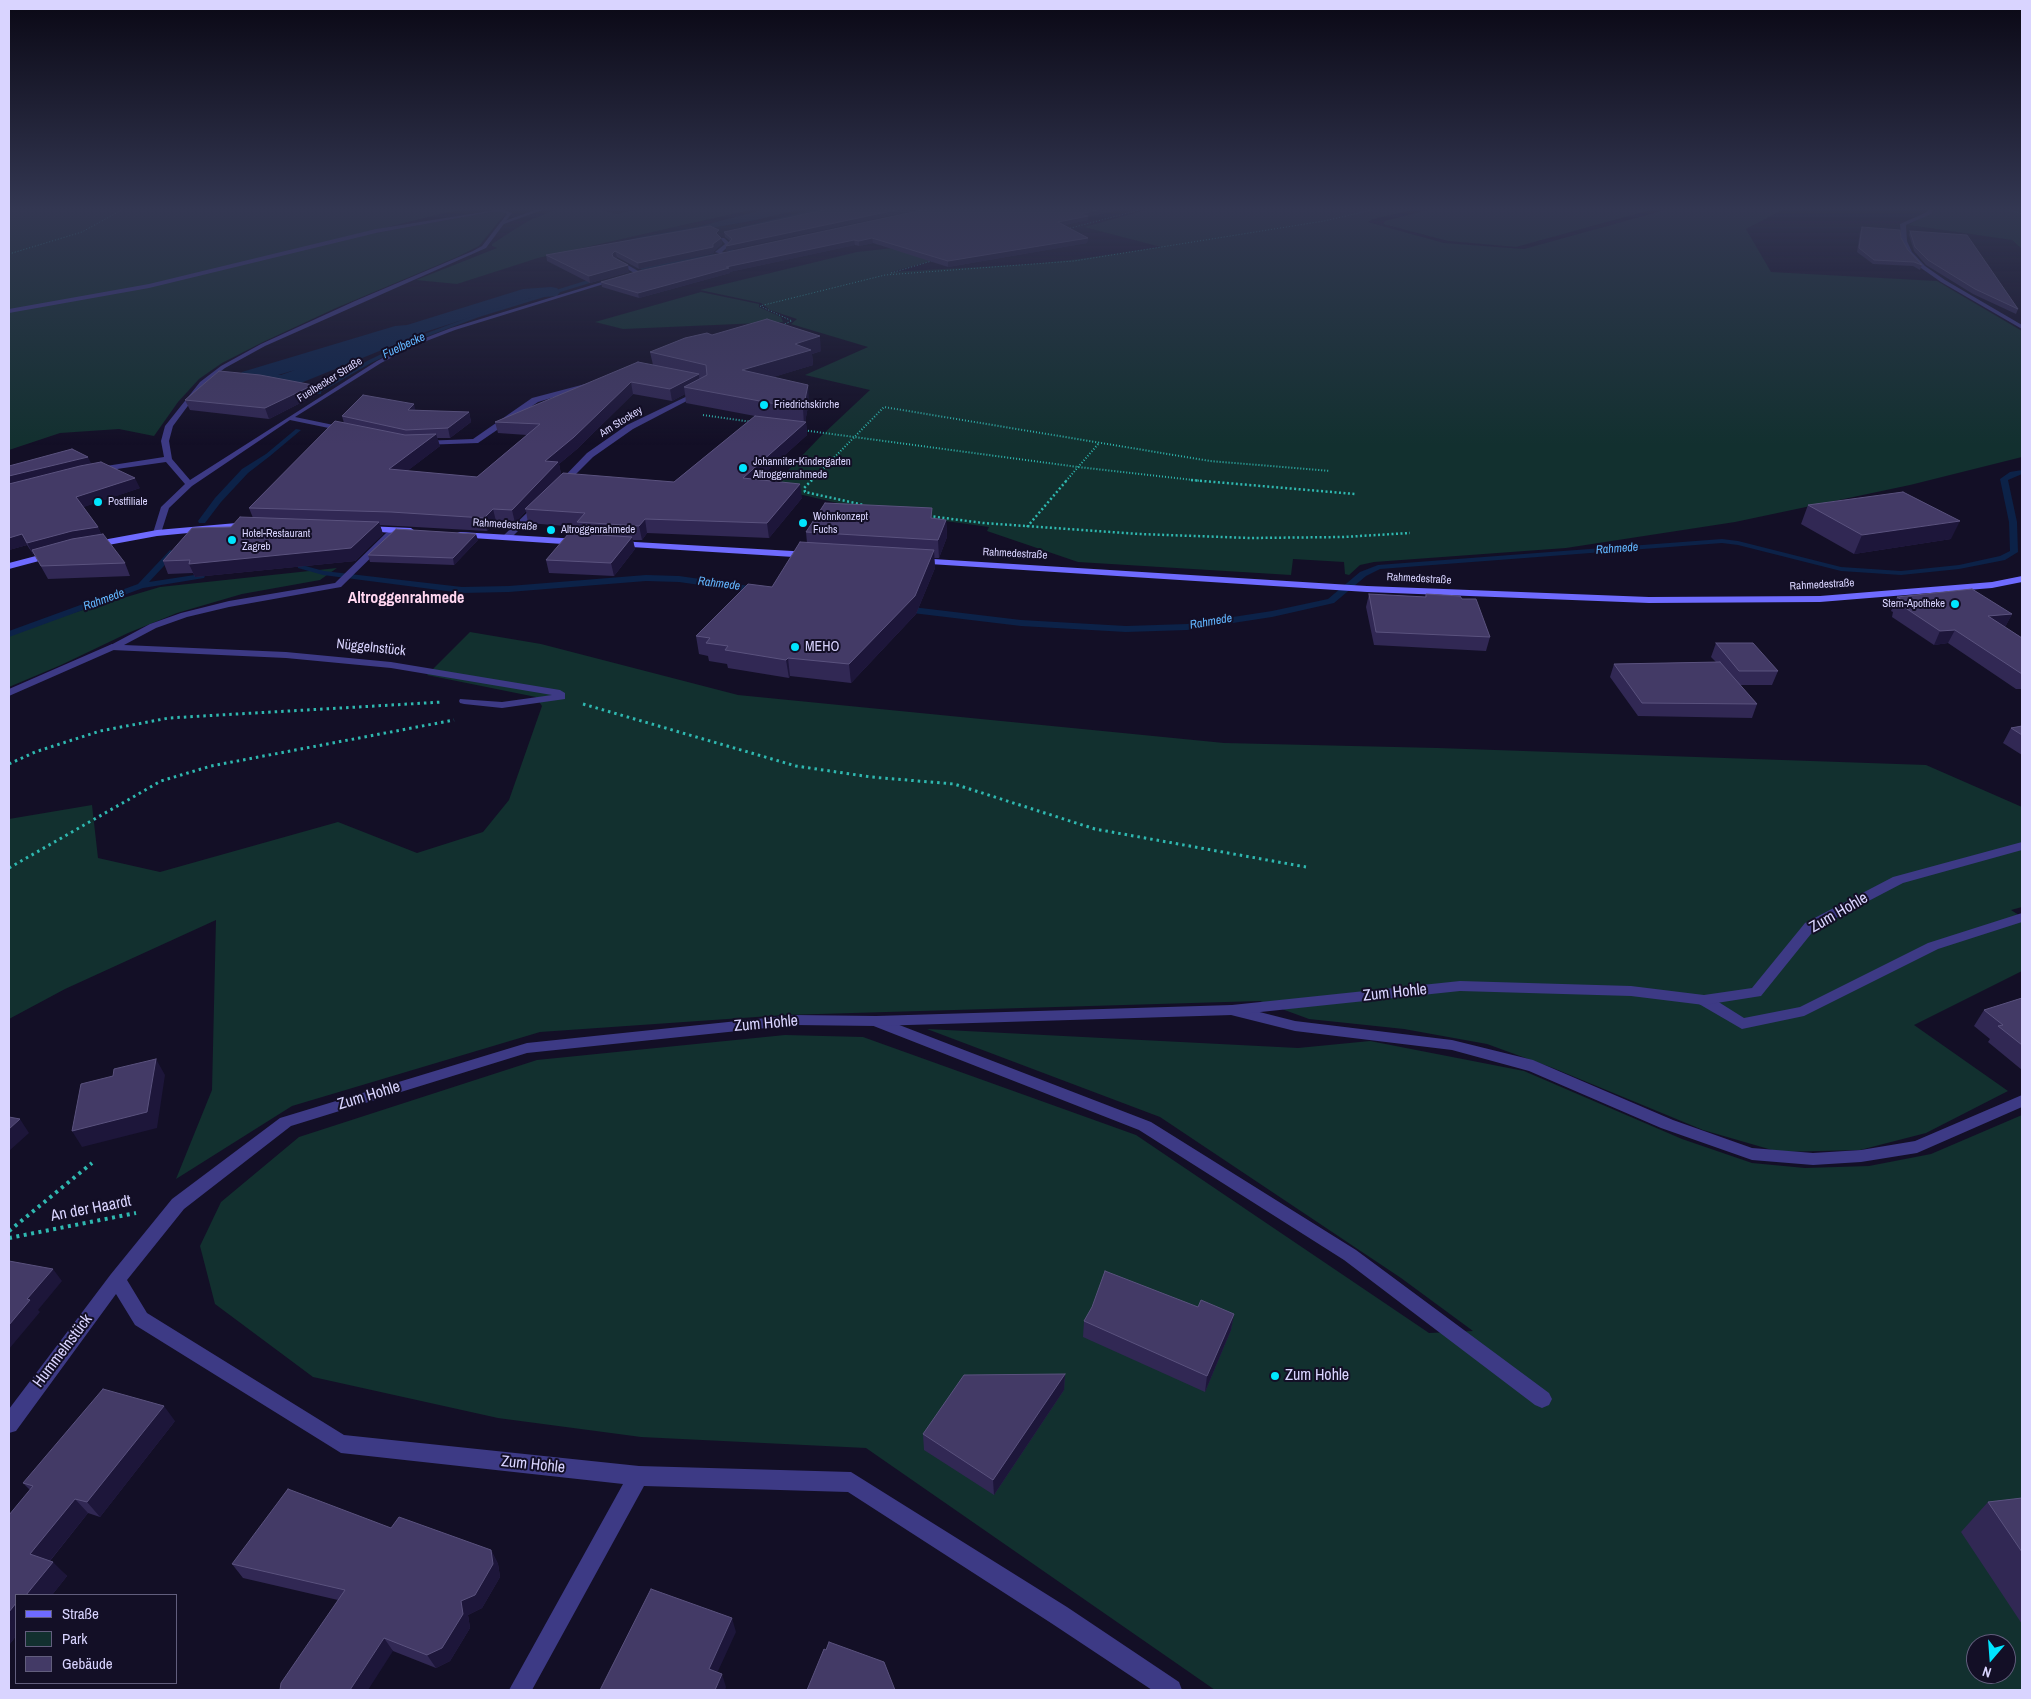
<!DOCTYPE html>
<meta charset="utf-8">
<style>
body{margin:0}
#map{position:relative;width:2031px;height:1699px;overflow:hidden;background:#130f26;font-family:"Archivo Narrow",sans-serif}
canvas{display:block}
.frame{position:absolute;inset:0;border:10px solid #d9d4ff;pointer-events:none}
.legend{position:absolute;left:15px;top:1594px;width:162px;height:90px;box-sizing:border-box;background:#130f26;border:1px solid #625e7d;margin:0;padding:6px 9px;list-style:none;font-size:15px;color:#d9d4ff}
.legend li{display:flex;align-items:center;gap:10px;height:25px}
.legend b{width:25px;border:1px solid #625e7d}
.north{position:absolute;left:1966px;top:1634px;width:50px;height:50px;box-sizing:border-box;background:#130f26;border:1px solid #625e7d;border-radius:50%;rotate:198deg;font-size:14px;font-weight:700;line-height:20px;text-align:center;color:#d9d4ff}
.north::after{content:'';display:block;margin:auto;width:18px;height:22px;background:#00e5ff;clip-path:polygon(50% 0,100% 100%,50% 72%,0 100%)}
</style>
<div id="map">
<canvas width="2031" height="1699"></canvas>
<div class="frame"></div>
<ul class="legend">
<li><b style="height:6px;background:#6f6bff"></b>Straße</li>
<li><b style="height:14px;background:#12302f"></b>Park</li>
<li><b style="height:14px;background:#433a66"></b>Gebäude</li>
</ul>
<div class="north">N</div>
</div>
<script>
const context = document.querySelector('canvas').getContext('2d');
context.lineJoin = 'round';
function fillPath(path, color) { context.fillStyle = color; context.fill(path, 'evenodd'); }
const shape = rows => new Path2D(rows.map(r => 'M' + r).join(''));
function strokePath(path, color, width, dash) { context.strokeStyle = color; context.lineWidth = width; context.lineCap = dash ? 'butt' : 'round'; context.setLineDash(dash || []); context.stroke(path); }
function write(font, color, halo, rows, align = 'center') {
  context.font = font + ' "Archivo Narrow",sans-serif'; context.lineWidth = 4; context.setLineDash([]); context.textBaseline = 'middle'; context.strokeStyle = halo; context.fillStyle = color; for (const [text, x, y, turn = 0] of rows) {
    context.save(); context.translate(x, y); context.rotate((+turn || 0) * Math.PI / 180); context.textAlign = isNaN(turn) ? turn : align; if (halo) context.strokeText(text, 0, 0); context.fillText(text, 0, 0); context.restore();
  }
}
const green = shape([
 [9,207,493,207,448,212,360,234,360,236,474,215,495,212,504,212,505,214,479,246,457,257,336,308,263,342,222,363,199,379,178,402,154,436,119,429,60,433,9,450],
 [563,207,588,207,617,214,649,207,763,207,538,258,457,284,416,280,497,248,492,246,492,244,515,229,530,220],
 [1157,207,1425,207,1373,219,1368,222,1444,243,1524,249,1665,210,1667,207,1788,207,1746,229,1771,272,1937,281,2022,331,2022,457,1910,485,1735,522,1566,548,1374,562,1360,565,1349,575,1345,574,1344,562,1293,559,1291,575,1078,562,987,531,989,527,872,511,803,495,776,491,772,487,820,437,870,390,805,375,868,347,791,324,797,319,770,310,761,303,700,290,857,252,954,241,1006,240,891,272,1032,264,1079,259,1161,247,1084,227],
 [1439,207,1646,207,1654,209,1516,247,1448,241,1383,224,1385,221],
 [1942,207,2022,207,2022,249,2012,240,1908,225],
 [701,292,759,304,759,307,781,317,783,322,623,329,595,322],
 [337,568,320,580,242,594,177,613,128,633,61,665,9,687,9,632,160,587],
 [470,632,541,644,738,695,1224,743,1438,748,1926,765,2022,807,2022,907,2011,910,2022,917,2022,971,1914,1025,2008,1091,1926,1133,1860,1150,1779,1152,1703,1130,1553,1068,1487,1044,1404,1029,1309,1019,1260,1001,785,1015,540,1032,292,1106,176,1179,212,1090,216,920,65,989,9,1019,9,819,92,805,98,858,160,872,338,822,417,853,483,832,509,800,542,706,536,697,427,675],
 [927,1029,1298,1048,1370,1041,1524,1071,1682,1139,1752,1163,1805,1168,1869,1166,1931,1154,2022,1115,2022,1690,1215,1690,866,1448,641,1437,498,1418,313,1377,215,1304,200,1246,221,1202,299,1137,537,1060,785,1035,863,1037,1136,1135,1429,1333,1473,1331,1401,1278,1160,1117],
 [1976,1644,2006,1644,2006,1674,1976,1674]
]);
const water = shape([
 [774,207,795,207,798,210,751,221,587,250,640,237,697,227]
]);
const stream = shape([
 [825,207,834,207,745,229,732,252,728,251,741,227,825,207],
 [713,254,715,256,642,270,639,268,713,254],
 [601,276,603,279,479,317,423,338,371,363,321,392,321,394,317,394,315,391,367,361,419,336,475,315,601,276],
 [296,429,301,430,270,456,248,473,221,502,205,523,199,523,198,521,215,498,242,469,266,454,296,429],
 [2022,470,2022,474,2008,480,2017,522,2018,552,2005,560,1959,569,1901,575,1841,571,1738,545,1722,543,1380,569,1366,576,1334,603,1272,617,1187,630,1126,632,1021,626,904,612,900,609,904,606,1021,620,1126,626,1187,624,1272,611,1328,599,1360,572,1378,565,1722,539,1738,541,1841,567,1901,571,1959,565,2000,556,2010,551,2009,522,2000,479,2010,472,2022,470],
 [170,550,177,552,149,582,201,574,205,576,204,578,143,588,9,637,9,631,138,584,170,550],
 [298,564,324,571,462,587,509,586,646,575,679,576,757,587,761,590,757,593,679,582,646,581,509,592,462,593,323,575,298,568,298,564]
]);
const canal = shape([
 [551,287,557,288,560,292,557,296,531,298,425,332,416,340,404,341,291,387,283,388,250,383,242,382,239,377,242,372,395,326,407,325,523,289,551,287],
 [295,370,281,375,278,375,295,370]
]);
const pathFar4 = shape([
 [2000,207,2022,214],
 [1067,229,1151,207],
 [9,254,82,232,127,207],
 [891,273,935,260],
 [782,325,792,321,760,306,885,275,1074,261,1324,221,1385,207]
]);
const pathFar3 = shape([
 [703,415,752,422],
 [802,430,1078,467,1202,481],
 [811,481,884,407,1210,461,1330,471],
 [1066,481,1099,443]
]);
const pathFar2 = shape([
 [812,480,804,488,805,492,864,505],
 [1191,480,1355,494],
 [929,516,983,523,1139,534,1251,538,1343,537,1410,533],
 [1027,527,1067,480]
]);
const pathFar1 = shape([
 [583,704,796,766,871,777,954,784,1095,829,1306,867],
 [9,764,35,752,100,731,169,718,443,702],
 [9,868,161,781,211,766,454,720]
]);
const path = shape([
 [9,1231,92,1163],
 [9,1238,136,1213]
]);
const lane = shape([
 [543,207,550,207,504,224,499,223,543,207],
 [617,259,640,272,641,273,636,274,615,262,617,259],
 [112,644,117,647,116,649,9,696,9,689,112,644],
 [2022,913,2022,922,1938,949,1804,1016,1742,1029,1699,1004,1697,1000,1699,996,1709,996,1744,1018,1800,1007,1928,943,2022,913],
 [1232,1005,1295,1021,1452,1040,1533,1060,1673,1120,1752,1148,1813,1153,1861,1150,1915,1141,2022,1095,2022,1107,1917,1153,1861,1162,1813,1165,1752,1160,1661,1128,1529,1071,1452,1050,1295,1031,1227,1014,1225,1010,1227,1006,1232,1005],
 [876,1016,1151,1122,1356,1250,1549,1393,1552,1399,1549,1405,1542,1408,1535,1405,1344,1260,1139,1130,871,1025,869,1021,871,1017,876,1016]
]);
const street = shape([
 [1930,207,1935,207,1931,214,1906,225,1907,241,1912,252,1925,266,1945,280,2022,325,2022,329,1941,282,1921,268,1908,254,1901,241,1900,224,1927,212,1930,207],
 [502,209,512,213,486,248,265,346,225,368,204,384,173,426,169,441,172,459,190,480,377,361,412,343,451,328,615,278,620,279,455,330,416,345,381,363,295,417,348,428,348,432,290,420,192,486,169,508,161,533,157,536,153,533,161,507,185,484,166,462,96,472,92,470,93,468,164,457,161,441,165,426,200,382,221,366,261,344,355,301,473,251,482,246,507,214,502,212,491,212,376,233,149,288,9,313,9,309,149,284,376,229,502,209],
 [720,238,724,238,731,244,722,252,728,254,728,256,715,252,725,244,720,238],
 [589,383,592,385,591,386,538,402,478,443,422,445,418,443,422,441,473,439,532,398,589,383],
 [698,391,704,392,633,429,593,457,564,486,557,484,587,453,627,425,698,391],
 [535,505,542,507,509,540,503,540,503,536,535,505],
 [389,532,392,533,392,537,341,587,229,607,187,617,156,628,124,645,286,652,391,662,560,690,565,693,565,699,502,708,464,704,460,703,459,701,460,699,502,702,552,695,391,668,286,658,112,650,107,647,150,624,181,613,229,601,335,583,386,533,389,532],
 [2022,842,2022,850,1903,883,1815,929,1761,996,1704,1005,1631,996,1460,991,1232,1015,876,1026,795,1025,527,1053,291,1126,184,1209,127,1280,147,1313,344,1435,639,1466,851,1472,1067,1607,1179,1682,1182,1690,1152,1690,1051,1623,848,1492,644,1486,532,1690,509,1690,623,1484,341,1453,135,1325,116,1294,16,1431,9,1433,9,1409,111,1274,172,1199,280,1118,527,1043,795,1015,876,1016,1232,1005,1460,981,1631,986,1704,995,1752,988,1805,923,1893,877,2022,842]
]);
const secondary = shape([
 [248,522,252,525,251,527,157,536,92,548,88,545,92,542,157,530,248,522],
 [366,526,411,528,415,531,411,534,363,531,363,527,366,526],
 [460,532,578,539,582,542,578,545,457,537,457,533,460,532],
 [618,541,810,552,814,555,810,558,615,546,615,542,618,541],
 [51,552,54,553,54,557,9,569,9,563,51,552],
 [917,558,1367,586,1649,597,1820,596,1992,582,2022,576,2022,582,1992,588,1820,602,1649,603,1367,592,914,563,912,561,917,558]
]);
const wall = shape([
 [837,207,726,251,726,246,730,241,725,237,724,232],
 [936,207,1088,217,1088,220,1064,225,1088,238,1087,243,948,267,873,243,859,246,855,245,729,272,730,273,639,298,602,287,601,282],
 [1862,227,1908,250,1922,265,1920,270,1913,266,1873,264,1857,252,1860,232],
 [1910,231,2018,309,2016,314,1973,294,1926,265,1914,251,1909,235],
 [720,236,721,238,722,244,714,251,714,253,639,269,617,257,616,258,629,272,590,283,547,261,546,255],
 [712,335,821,351,812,354,813,365,773,377,809,401,805,422,806,422,807,435,758,479,802,498,769,538,647,533,642,540,633,540,635,549,614,576,549,573,546,560,579,534,578,527,528,523,526,511,515,523,496,521,487,531,380,525,383,534,355,561,195,577,193,573,168,574,163,561,231,527,253,518,249,508,344,423,342,416,415,410,469,412,471,422,450,438,437,438,440,446,407,471,477,477,527,435,498,433,495,422,653,365,650,352],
 [633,394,672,401,685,394,686,403,755,416,674,482,553,483,561,474,559,464,577,449],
 [316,395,269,419,190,410,185,400],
 [92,464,140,488,83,507,98,527,101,534,125,563,130,576,48,579,34,554,33,554,27,545,9,550,9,466],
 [1808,505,1951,539,1854,554,1801,524],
 [933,518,946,520,947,537,939,558,934,558,935,568,916,614,851,683,790,676,789,678,728,668,727,664,709,661,708,656,699,654,696,636,772,587,807,543,806,532],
 [478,540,454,565,370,562,368,555],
 [1369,594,1425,597,1426,594,1462,599,1490,637,1486,651,1374,645,1366,607],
 [1897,597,2012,614,2005,627,2022,638,2022,689,2016,689,1948,643,1934,645,1892,617,1893,612,1891,611],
 [1716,643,1778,671,1772,685,1740,685,1757,704,1752,718,1638,716,1610,677,1614,664,1716,662,1711,657],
 [2022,726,2022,755,2003,743,2011,728],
 [2022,998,2022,1070,1988,1042,1990,1039,1974,1026,1984,1010],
 [1198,1307,1234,1314,1231,1330,1205,1392,1083,1337,1084,1321],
 [1065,1374,1064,1390,994,1495,924,1450,923,1434],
 [175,1421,100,1517,88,1513,50,1561,67,1576,52,1595,16,1595,16,1636,9,1645,9,1515,30,1490,23,1483],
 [2022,1498,2022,1624,1961,1532,1988,1502],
 [391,1528,491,1550,498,1564,500,1577,482,1608,468,1615,470,1628,450,1661,436,1668,393,1651,338,1600,243,1578,232,1564]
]);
const shadedWall = shape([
 [910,207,932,207,726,251,726,246],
 [1111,207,1133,207,1088,217,1088,220,1057,227,1058,222,1080,214],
 [721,238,722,244,714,251,714,253,639,269,638,263,713,244],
 [872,238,873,243,859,246,859,241],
 [1088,238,1087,243,948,267,948,261],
 [854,240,855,245,729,272,730,273,639,298,638,293,726,267],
 [615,251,617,257,613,261,612,254],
 [628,265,629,272,590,283,589,276],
 [820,336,821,351,812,354,813,365,744,386,742,370,795,344],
 [699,374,700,386,684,387,685,394,672,401,670,389],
 [631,382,633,394,577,449,559,464,561,474,527,510,525,509,526,511,515,523,512,510,545,461],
 [313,385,316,395,269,419,265,408],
 [808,385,809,401,805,423,806,422,807,435,745,491,743,478,804,424,803,409],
 [414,404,416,413,408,410],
 [469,412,471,422,450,438,448,428],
 [436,434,440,446,393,482,389,469],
 [88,457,93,467,9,488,9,476],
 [135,478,140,488,81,508,76,497],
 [800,484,802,498,769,538,767,523],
 [493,509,496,521,487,531,484,518],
 [645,519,647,533,642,540,639,526],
 [946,520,947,537,939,558,938,540],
 [1960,521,1951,539,1854,554,1862,535],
 [379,522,383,534,355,561,195,577,189,564],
 [98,527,103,538,32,550,34,554,33,554,27,543,72,531],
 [22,534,27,545,9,550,9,538],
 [476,534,478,540,454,565,453,558],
 [632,537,635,549,614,576,611,563],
 [934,550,935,568,916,614,851,683,849,664],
 [2012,614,2005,627,1988,616],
 [1955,630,1948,643,1934,645,1940,631],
 [788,658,790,676,789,678,786,660],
 [156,1059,165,1075,157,1128,82,1147,72,1131],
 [20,1119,29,1133,9,1151,9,1129],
 [53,1269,62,1281,38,1310,40,1312,9,1349,9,1325,27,1299],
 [1234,1314,1231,1330,1205,1392,1207,1376],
 [1065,1374,1064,1390,994,1495,993,1480],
 [164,1406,175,1421,100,1517,87,1502],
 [75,1499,88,1513,44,1568,30,1554],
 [491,1550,498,1564,500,1577,482,1608,468,1615,470,1628,450,1661,436,1668,427,1655],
 [53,1562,67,1576,52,1595,26,1595],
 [16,1603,16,1636,9,1645,9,1612],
 [732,1618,736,1632,713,1682,709,1669],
 [384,1638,393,1651,368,1690,350,1690],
 [722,1674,726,1687,725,1690,715,1690]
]);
const building = shape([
 [837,207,910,207,726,246,732,239,724,232,837,207],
 [936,207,1111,207,1080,214,1088,216,1058,222,1088,238,948,261,872,238,859,241,854,240,726,267,729,268,638,293,601,282,639,271,936,207],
 [710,226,719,230,716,233,721,238,713,244,713,247,638,263,615,251,612,254,613,257,628,265,589,276,546,255,710,226],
 [1862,227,1900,230,1901,238,1908,250,1922,265,1914,262,1874,260,1859,248,1862,227],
 [1910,231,1967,235,2018,309,1975,289,1928,260,1915,247,1910,231],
 [767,319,820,336,795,344,811,350,742,370,808,385,803,409,684,387,707,375,706,365,650,352,685,338,707,333,712,335,767,319],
 [638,362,699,374,670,389,631,382,574,437,545,461,558,462,512,510,493,509,484,518,391,512,249,508,335,421,405,435,436,434,389,469,477,477,540,424,495,422,638,362],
 [219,371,260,375,313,385,265,408,185,400,219,371],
 [363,395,414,404,408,410,469,412,448,428,406,430,342,416,363,395],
 [755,416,806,422,743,478,800,484,767,523,645,519,639,526,577,522,585,513,525,509,563,473,674,482,755,416],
 [72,449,88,457,9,476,9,466,72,449],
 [101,462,135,478,76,497,98,527,72,531,27,543,22,534,9,538,9,484,80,466,101,462],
 [1903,492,1960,521,1862,535,1808,505,1903,492],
 [825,503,932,508,931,518,946,520,938,540,806,532,825,503],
 [240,517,379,522,351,548,189,564,190,560,163,561,192,528,231,527,240,517],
 [396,529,476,534,453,558,368,555,396,529],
 [569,533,632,537,611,563,546,560,569,533],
 [103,534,125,563,41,566,32,550,72,539,103,534],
 [800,542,934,550,915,596,849,664,788,658,786,660,725,650,728,646,706,643,710,638,696,636,748,584,772,587,800,542],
 [1972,589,2012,614,1988,616,2022,638,2022,674,1955,630,1940,631,1898,603,1905,602,1897,597,1972,589],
 [1369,594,1426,597,1426,594,1460,596,1462,599,1476,599,1490,637,1376,632,1369,594],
 [1716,643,1753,643,1778,671,1739,671,1716,643],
 [1720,662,1757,704,1642,703,1614,664,1720,662],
 [2022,726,2022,735,2011,728,2022,726],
 [2022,998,2022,1045,1998,1026,2003,1025,1984,1010,2022,998],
 [156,1059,147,1112,72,1131,81,1084,113,1076,114,1069,156,1059],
 [9,1117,20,1119,9,1129,9,1117],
 [9,1261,53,1269,27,1299,30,1300,9,1325,9,1261],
 [1105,1271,1198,1307,1201,1300,1234,1314,1207,1376,1084,1321,1092,1307,1105,1271],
 [1065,1374,993,1480,923,1434,964,1375,1065,1374],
 [103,1389,164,1406,87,1502,75,1499,30,1554,53,1562,26,1595,16,1595,16,1603,9,1612,9,1515,33,1486,23,1483,103,1389],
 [288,1489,391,1528,399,1517,491,1550,493,1564,475,1595,461,1601,463,1614,442,1648,427,1655,384,1638,350,1690,280,1690,281,1683,345,1590,232,1564,288,1489],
 [2022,1498,2022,1552,1988,1502,2022,1498],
 [651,1589,732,1618,709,1669,722,1674,715,1690,600,1690,651,1589],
 [829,1642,884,1662,895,1690,807,1690,824,1649,826,1650,829,1642]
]);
const markers = [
 [764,405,5,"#00e5ff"],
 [743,468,5,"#00e5ff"],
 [98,502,5,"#00e5ff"],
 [803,523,5,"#00e5ff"],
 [551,530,5,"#00e5ff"],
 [232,540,5,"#00e5ff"],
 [1955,604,5,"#00e5ff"],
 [795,647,5,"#00e5ff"],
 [1275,1376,5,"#00e5ff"]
];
const farStreetnames = [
 ["Fuelbecker Straße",330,380,-32],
 ["Am Stockey",621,422,-32],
 ["Rahmedestraße",505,525,4],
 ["Rahmedestraße",1015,554,3],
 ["Rahmedestraße",1419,579,3],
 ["Rahmedestraße",1822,585,-3]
];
const farPoinames = [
 ["Friedrichskirche",774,405],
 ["Johanniter-Kindergarten",753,462],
 ["Altroggenrahmede",753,475],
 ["Postfiliale",108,502],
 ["Wohnkonzept",813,517],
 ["Fuchs",813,530],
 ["Altroggenrahmede",561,530],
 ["Hotel-Restaurant",242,534],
 ["Zagreb",242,547],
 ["Stern-Apotheke",1945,604,"right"]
];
const farWaternames = [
 ["Fuelbecke",404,346,-25],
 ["Rahmede",1617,549,-4],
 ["Rahmede",719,584,7],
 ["Rahmede",104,600,-20],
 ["Rahmede",1211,622,-10]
];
const poiNames = [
 ["MEHO",805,647]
];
const streetNames = [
 ["Nüggelnstück",371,648,6]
];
const farDistrictnames = [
 ["Altroggenrahmede",406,599]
];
const nearStreetnames = [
 ["Zum Hohle",1839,913,-30],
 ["Zum Hohle",1395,993,-6],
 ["Zum Hohle",766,1024,-5],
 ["Zum Hohle",369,1096,-17],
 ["An der Haardt",91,1209,-11],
 ["Hummelnstück",63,1351,-53],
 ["Zum Hohle",533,1465,6]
];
const nearPoinames = [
 ["Zum Hohle",1285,1376]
];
fillPath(green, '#12302f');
fillPath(water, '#0c2248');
fillPath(stream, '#0c2248');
fillPath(canal, '#0c2248');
strokePath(pathFar4, '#2fb8b0', 1, [1, 2]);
strokePath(pathFar3, '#2fb8b0', 2, [1, 2]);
strokePath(pathFar2, '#2fb8b0', 2.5, [2, 2.5]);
strokePath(pathFar1, '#2fb8b0', 3, [2.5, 4]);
strokePath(path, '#2fb8b0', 4, [3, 4.5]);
fillPath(lane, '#3d3a85');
fillPath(street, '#3d3a85');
fillPath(secondary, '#6f6bff');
fillPath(wall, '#312854');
fillPath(shadedWall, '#1d163a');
fillPath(building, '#433a66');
strokePath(building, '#5a527e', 1);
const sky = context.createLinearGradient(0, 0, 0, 445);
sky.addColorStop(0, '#0a0815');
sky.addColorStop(0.47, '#333752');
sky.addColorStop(1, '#33375200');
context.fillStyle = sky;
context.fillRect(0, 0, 2031, 445);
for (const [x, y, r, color] of markers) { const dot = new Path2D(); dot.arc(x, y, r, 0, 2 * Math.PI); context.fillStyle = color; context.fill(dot); strokePath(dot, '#130f26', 2); }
write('11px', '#d9d4ff', '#130f26', farStreetnames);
write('11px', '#d9d4ff', '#130f26', farPoinames, 'left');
write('italic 12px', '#62b6ff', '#130f26', farWaternames);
write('14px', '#d9d4ff', '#130f26', poiNames, 'left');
write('14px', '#d9d4ff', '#130f26', streetNames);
write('bold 16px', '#ffd6f0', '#130f26', farDistrictnames);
write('16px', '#d9d4ff', '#130f26', nearStreetnames);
write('16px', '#d9d4ff', '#130f26', nearPoinames, 'left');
</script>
